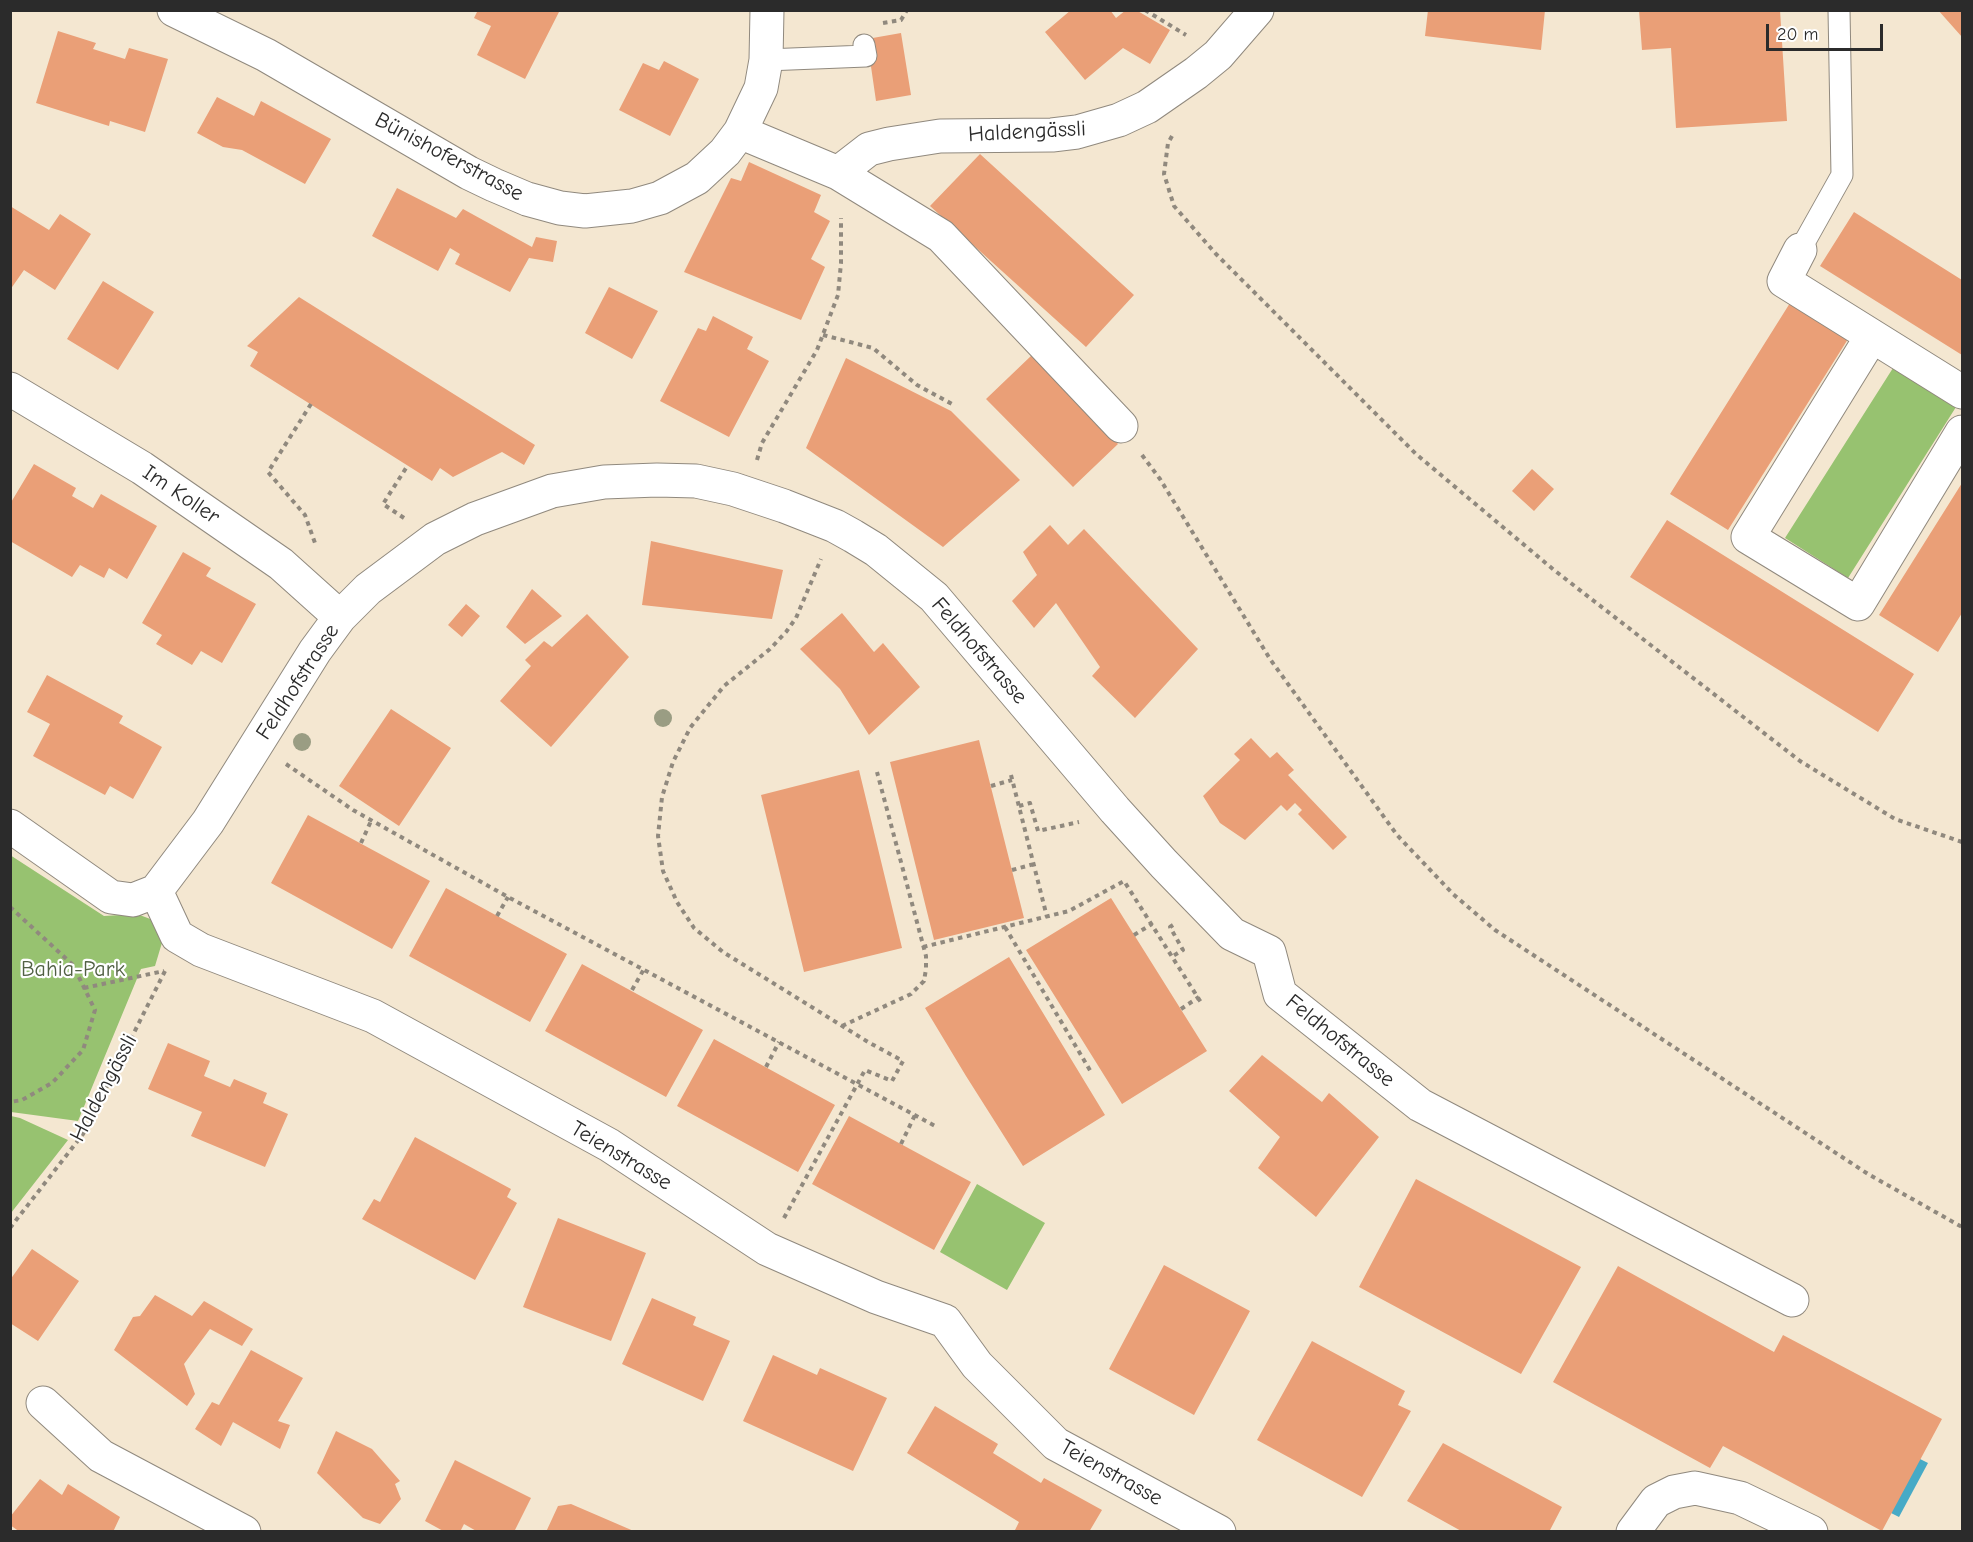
<!DOCTYPE html>
<meta charset="utf-8">
<style>
body{margin:0}
#map{position:relative;width:1973px;height:1542px;overflow:hidden;background:#f4e7d1;font-family:"Comic Neue",sans-serif}
canvas{display:block}
.frame{position:absolute;inset:0;border:12px solid #2b2b2b;pointer-events:none}
.scale{position:absolute;left:1766px;top:24px;width:117px;height:27px;box-sizing:border-box;border:3px solid #2b2b2b;border-top:0;padding-left:8px;font-size:18px;line-height:21px;white-space:nowrap;color:#2b2b2b;-webkit-text-stroke:4px #fff;paint-order:stroke}
</style>
<div id="map">
<canvas width="1973" height="1542"></canvas>
<div class="frame"></div>
<div class="scale">20 m</div>
</div>
<script>
const context = document.querySelector('canvas').getContext('2d');
context.lineJoin = 'round';
function fillPath(path, color) { context.fillStyle = color; context.fill(path, 'evenodd'); }
const shape = rows => new Path2D(rows.map(r => 'M' + r).join(''));
function strokePath(path, color, width, dash) { context.strokeStyle = color; context.lineWidth = width; context.lineCap = dash ? 'butt' : 'round'; context.setLineDash(dash || []); context.stroke(path); }
function write(font, color, halo, rows, align = 'center') {
  context.font = font + ' "Comic Neue",sans-serif'; context.lineWidth = 4.5; context.setLineDash([]); context.textBaseline = 'middle'; context.strokeStyle = halo; context.fillStyle = color; for (const [text, x, y, turn = 0] of rows) {
    context.save(); context.translate(x, y); context.rotate((+turn || 0) * Math.PI / 180); context.textAlign = isNaN(turn) ? turn : align; if (halo) context.strokeText(text, 0, 0); context.fillText(text, 0, 0); context.restore();
  }
}
const green = shape([
 [1893,368,1956,407,1848,578,1785,538],
 [10,855,104,916,137,914,153,920,164,936,155,966,141,969,78,1121,11,1112],
 [11,1116,20,1118,68,1140,11,1213],
 [977,1184,1045,1223,1007,1290,940,1252]
]);
const water = shape([
 [1916,1457,1928,1463,1899,1517,1887,1511]
]);
const building = shape([
 [478,10,560,10,525,79,477,55,491,26,474,18],
 [1071,10,1110,10,1116,18,1126,10,1136,10,1170,30,1150,64,1123,48,1085,80,1045,32],
 [1428,10,1545,10,1541,50,1425,36],
 [1639,10,1780,10,1787,121,1676,128,1671,48,1642,50],
 [1938,10,1962,10,1962,37],
 [58,31,96,43,93,49,125,59,129,48,168,59,145,132,110,121,109,126,36,103],
 [901,33,911,95,876,101,867,39],
 [664,61,699,79,670,136,619,110,643,63,659,70],
 [217,97,254,116,261,101,331,139,305,184,242,150,223,147,197,133],
 [980,154,1134,295,1086,347,930,206],
 [749,162,821,195,814,212,830,221,811,259,825,267,801,320,684,272,731,178,741,181],
 [397,188,456,218,463,209,532,247,536,237,557,241,553,262,529,258,510,292,455,264,460,254,450,248,438,271,372,236],
 [10,206,49,230,60,214,91,234,55,290,24,270,10,290],
 [1854,212,1962,280,1962,355,1820,266],
 [103,281,154,312,118,370,67,339],
 [609,287,658,311,632,359,585,333],
 [299,297,535,445,524,465,502,452,453,477,440,468,432,481,250,366,258,352,247,346],
 [1790,303,1848,339,1728,530,1670,494],
 [713,316,753,337,747,349,769,361,729,437,660,401,698,328,706,331],
 [1032,355,1118,444,1073,487,986,399],
 [846,358,951,411,1020,480,943,547,806,448],
 [34,464,76,488,72,496,93,508,101,494,157,526,127,579,109,568,104,578,80,565,72,577,10,541,10,504],
 [1532,469,1554,489,1534,511,1512,491],
 [1962,483,1962,613,1938,652,1879,615],
 [1667,520,1914,674,1878,732,1630,577],
 [1050,525,1068,545,1084,529,1198,649,1135,718,1092,676,1100,667,1056,603,1034,628,1012,601,1037,575,1023,552],
 [651,541,783,570,772,619,642,605],
 [183,552,211,568,206,576,256,604,222,663,201,651,192,665,156,644,162,635,142,623],
 [532,589,562,616,525,644,506,627],
 [466,604,480,616,462,637,448,625],
 [842,613,874,652,883,643,920,687,869,735,840,689,800,649],
 [587,614,629,657,551,747,500,701,531,666,525,660,544,641,552,647],
 [47,675,123,716,119,723,162,747,133,799,110,786,105,795,33,756,50,724,27,712],
 [391,709,451,748,399,826,339,786],
 [1251,738,1270,758,1277,752,1294,770,1288,775,1347,837,1333,850,1298,814,1302,810,1295,803,1287,811,1281,805,1245,840,1220,823,1203,796,1240,760,1234,754],
 [979,740,1024,918,934,940,890,762],
 [859,770,902,948,804,972,761,795],
 [308,815,430,881,392,949,271,883],
 [446,888,567,954,530,1022,409,956],
 [1111,898,1207,1051,1122,1104,1026,950],
 [1009,957,1105,1115,1023,1166,966,1076,925,1008],
 [582,964,703,1030,666,1097,545,1031],
 [714,1039,835,1105,798,1172,677,1106],
 [168,1043,210,1061,204,1076,230,1087,234,1079,267,1093,263,1103,288,1114,265,1167,191,1136,202,1112,148,1089],
 [1262,1055,1322,1102,1329,1093,1379,1137,1316,1217,1258,1168,1280,1137,1229,1091],
 [849,1116,971,1182,934,1250,812,1184],
 [415,1137,511,1189,507,1197,517,1203,475,1280,362,1219,374,1199,380,1202],
 [1416,1179,1581,1267,1521,1374,1359,1287],
 [558,1218,646,1253,611,1341,523,1307],
 [32,1249,79,1281,38,1341,10,1323,10,1280],
 [1164,1265,1250,1311,1194,1415,1109,1369],
 [1618,1266,1774,1352,1783,1335,1942,1419,1882,1531,1723,1446,1710,1468,1553,1382],
 [155,1295,192,1316,204,1301,253,1329,242,1346,210,1329,184,1364,195,1394,187,1406,114,1350,133,1317,140,1316],
 [652,1298,696,1317,693,1325,730,1341,703,1401,622,1364],
 [1312,1341,1405,1391,1398,1405,1411,1411,1362,1497,1257,1440],
 [251,1350,303,1378,278,1421,290,1425,280,1449,233,1422,221,1446,195,1429,212,1402,219,1405],
 [773,1355,817,1375,820,1368,887,1398,853,1471,743,1421],
 [935,1406,998,1444,993,1453,1041,1483,1044,1478,1102,1510,1089,1532,1014,1532,1019,1522,907,1453],
 [336,1431,372,1449,400,1481,395,1484,401,1499,380,1524,363,1518,317,1473],
 [1443,1443,1562,1507,1549,1532,1463,1532,1407,1501],
 [455,1460,531,1498,514,1532,478,1532,464,1524,460,1532,445,1532,425,1521],
 [40,1479,62,1495,68,1484,120,1517,113,1532,20,1532,10,1525,10,1517],
 [571,1504,636,1532,546,1532,558,1506]
]);
const path = shape([
 [1145,10,1186,35],
 [883,23,901,20,907,10],
 [1172,136,1168,143,1164,174,1174,206,1216,254,1416,454,1554,570,1800,761,1895,819,1962,842],
 [823,335,873,348,917,385,952,404],
 [311,404,268,472,305,515,315,543],
 [1142,455,1160,479,1270,659,1397,835,1453,894,1495,930,1868,1174,1962,1227],
 [757,460,762,443,817,350,838,295,841,263,841,218],
 [404,518,383,504,408,465],
 [286,764,353,810,508,897,937,1127],
 [1011,775,1047,917],
 [991,786,1012,780],
 [1019,806,1030,803,1038,831,1079,822],
 [361,843,371,821],
 [1012,870,1034,864],
 [10,907,73,965,95,1010,83,1050,52,1083,22,1100,10,1102],
 [497,916,508,897],
 [1173,925,1170,927,1183,950,1173,956],
 [1005,927,1091,1072],
 [1134,935,1152,924],
 [923,947,1069,911,1124,881,1202,1004],
 [84,988,164,971],
 [632,990,644,969],
 [1181,1009,1199,997],
 [842,1026,911,994,924,981,926,969,926,956,877,772],
 [766,1067,779,1042],
 [901,1144,915,1115],
 [784,1218,865,1070,892,1081,903,1061,868,1042,723,952,694,928,677,902,663,871,658,836,662,797,673,762,690,728,724,686,770,649,786,632,796,618,821,559],
 [10,1228,83,1134,165,971]
]);
const lane = shape([
 [766,60,866,56,864,45],
 [1800,250,1842,175,1839,10]
]);
const street = shape([
 [174,10,266,55,469,173,494,185,527,199,560,208,585,211,632,206,660,198,697,178,725,152,740,132,761,88,766,60,767,10],
 [740,132,838,173,941,236,1121,426],
 [838,173,869,149,889,144,940,136,1052,135,1077,132,1119,120,1147,107,1196,73,1218,55,1257,10],
 [1800,250,1784,281,1962,392],
 [1872,336,1748,537,1858,604,1962,432],
 [10,389,142,468,281,564,340,617],
 [10,826,111,897,133,900,156,891,177,936,201,950,373,1016,609,1145,767,1249,876,1297,945,1321,977,1365,1056,1444,1219,1532],
 [156,891,208,822,315,651,340,617,368,589,435,539,475,519,552,491,604,482,657,480,696,481,733,489,784,506,835,526,853,536,876,550,934,597,1115,810,1164,864,1232,934,1269,952,1280,994,1420,1105,1792,1300],
 [43,1403,101,1456,244,1532],
 [1633,1532,1656,1501,1674,1492,1695,1488,1740,1498,1811,1532]
]);
const trees = [
 [663,718],
 [302,742]
];
const streetNames = [
 ["Haldengässli",1027,132,-3],
 ["Bünishoferstrasse",449,157,28],
 ["Im Koller",181,495,34],
 ["Feldhofstrasse",979,651,49],
 ["Feldhofstrasse",298,682,-57],
 ["Feldhofstrasse",1340,1041,39],
 ["Haldengässli",104,1088,-62],
 ["Teienstrasse",621,1156,31],
 ["Teienstrasse",1111,1473,29]
];
const parkNames = [
 ["Bahia-Park",73,970]
];
fillPath(green, '#97c270');
fillPath(water, '#47aac6');
fillPath(building, '#ea9f77');
strokePath(lane, '#90897e', 23);
strokePath(street, '#90897e', 35);
strokePath(path, '#90897e', 4, [4.5, 4.5]);
strokePath(lane, '#fff', 21);
strokePath(street, '#fff', 33);
context.fillStyle = '#9a9d83';
for (const [x, y] of trees) { context.beginPath(); context.arc(x, y, 9, 0, 2 * Math.PI); context.fill(); }
write('22px', '#2b2b2b', '#fff', streetNames);
write('22px', '#516043', '#fff', parkNames);
</script>
